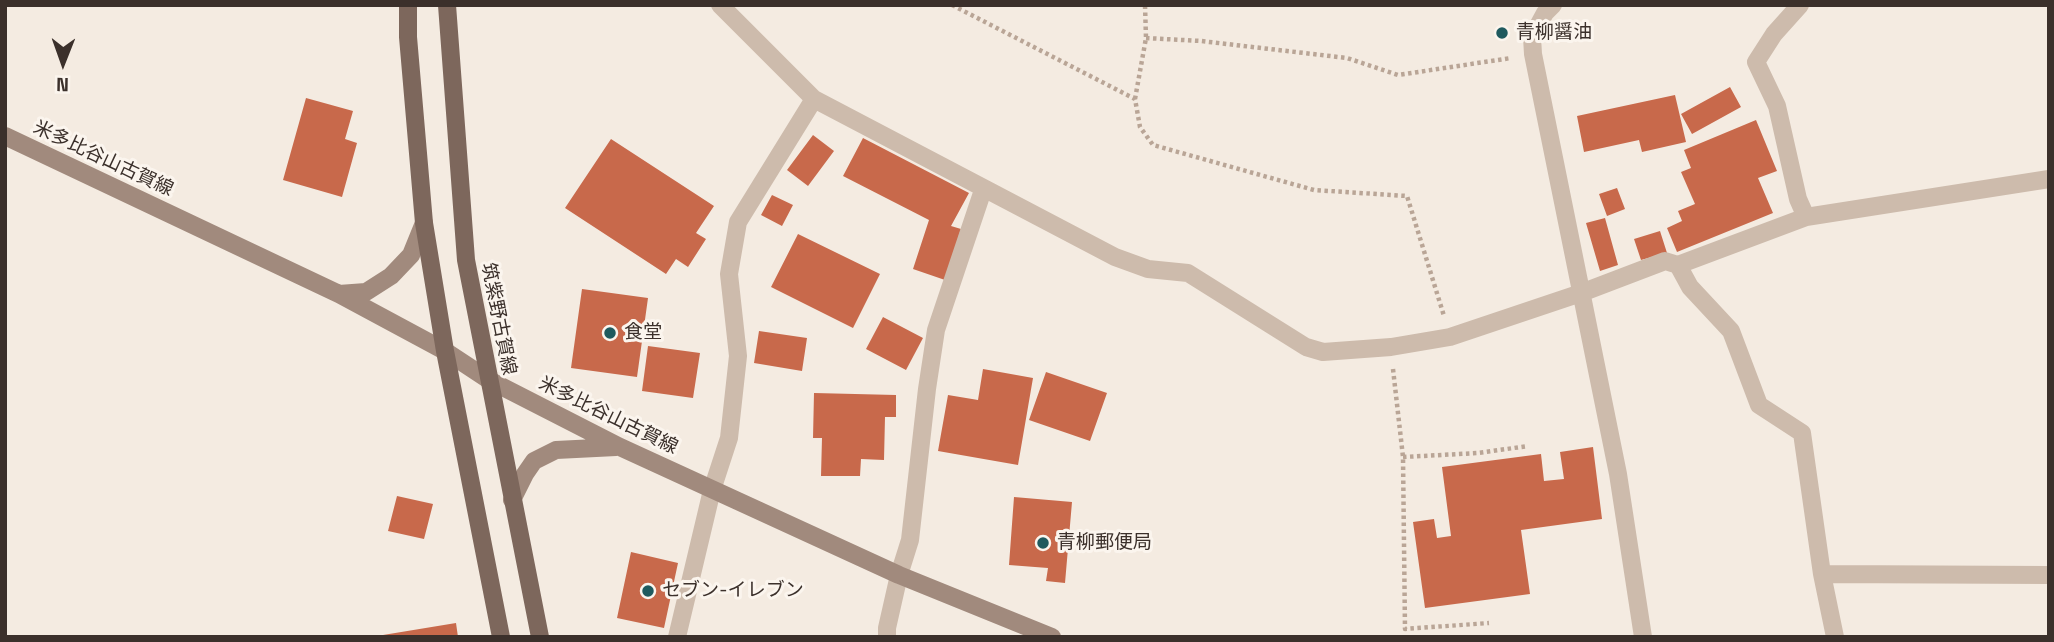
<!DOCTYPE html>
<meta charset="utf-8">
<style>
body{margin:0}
#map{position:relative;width:2054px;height:642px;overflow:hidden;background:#f4ebe1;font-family:"Space Grotesk",sans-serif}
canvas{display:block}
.frame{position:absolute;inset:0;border:7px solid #3b302b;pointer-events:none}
.north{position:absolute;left:28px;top:28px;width:70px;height:70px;-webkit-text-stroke:5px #fbf5ee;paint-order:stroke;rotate:181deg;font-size:19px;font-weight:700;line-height:28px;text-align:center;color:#3b302b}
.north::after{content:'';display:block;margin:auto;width:24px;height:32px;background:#3b302b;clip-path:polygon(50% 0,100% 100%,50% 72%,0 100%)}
</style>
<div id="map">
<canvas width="2054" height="642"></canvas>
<div class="frame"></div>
<div class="north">N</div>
</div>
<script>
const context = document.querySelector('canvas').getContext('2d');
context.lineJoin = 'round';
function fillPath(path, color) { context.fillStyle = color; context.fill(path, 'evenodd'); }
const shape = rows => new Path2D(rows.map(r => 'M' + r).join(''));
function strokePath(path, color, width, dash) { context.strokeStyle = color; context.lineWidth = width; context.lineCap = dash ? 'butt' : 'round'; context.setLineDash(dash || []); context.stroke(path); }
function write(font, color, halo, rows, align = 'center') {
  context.font = font + ' "Space Grotesk","Noto Sans JP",sans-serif'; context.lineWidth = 6; context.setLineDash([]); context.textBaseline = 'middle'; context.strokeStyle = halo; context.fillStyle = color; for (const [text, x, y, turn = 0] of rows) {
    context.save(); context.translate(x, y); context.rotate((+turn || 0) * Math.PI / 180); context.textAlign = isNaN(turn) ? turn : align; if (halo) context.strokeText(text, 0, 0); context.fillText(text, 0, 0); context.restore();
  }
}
const building = shape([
 [1730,87,1741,107,1692,134,1681,114],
 [1675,95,1686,142,1642,152,1639,140,1584,152,1577,116],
 [306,98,353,111,345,139,357,143,342,197,283,180],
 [1756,120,1777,171,1758,178,1773,213,1677,252,1667,228,1682,221,1678,211,1695,204,1681,172,1691,168,1684,150],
 [813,135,834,151,808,186,787,170],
 [863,138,969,193,951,226,961,229,945,280,913,269,929,220,843,176],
 [611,139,714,206,696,233,706,239,688,267,676,259,666,274,565,208],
 [1617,188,1625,209,1607,216,1599,194],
 [772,195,793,205,782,226,761,215],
 [1605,218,1618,265,1600,271,1586,223],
 [1660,231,1667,253,1641,260,1634,239],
 [798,234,880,274,853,328,771,287],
 [582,289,648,298,637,377,571,368],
 [883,317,923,338,906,370,866,349],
 [759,331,807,338,802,371,754,363],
 [648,346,700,353,693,398,642,391],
 [983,369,1033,378,1018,465,938,451,948,395,978,400],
 [1046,372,1107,393,1090,441,1029,420],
 [814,393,896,395,896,417,885,417,884,460,861,459,860,476,821,476,822,438,813,438],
 [1593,447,1602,519,1521,530,1530,594,1425,608,1413,522,1434,519,1437,538,1451,536,1442,467,1541,454,1544,481,1564,479,1560,452],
 [397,496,433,504,424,539,388,531],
 [1014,497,1072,502,1065,583,1046,581,1048,568,1009,565],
 [631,552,678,563,664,628,617,618],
 [456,623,458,637,383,637,383,635]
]);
const path = shape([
 [952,5,1135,99,1140,127,1153,145,1314,190,1407,196,1444,316],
 [1146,38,1201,41,1347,58,1398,75,1511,58],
 [1135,99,1146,38,1145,5],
 [1393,369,1403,457,1405,629,1489,623],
 [1403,457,1478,453,1528,446]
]);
const minor = shape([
 [720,5,814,99,1115,257,1148,269,1188,273,1306,347,1323,352,1391,347,1450,337,1581,293,1665,261,1678,265,1806,217,2049,179],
 [1553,5,1545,13,1532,37,1533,54,1618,474,1643,637],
 [1800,5,1774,34,1756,62,1777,106,1798,199,1806,217],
 [1678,265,1690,287,1731,331,1759,405,1802,433,1822,574,1835,637],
 [1822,574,2049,575],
 [677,637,712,490,729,438,738,356,729,274,738,222,814,99],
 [887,637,887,628,899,575,910,540,927,389,936,330,983,190]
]);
const secondary = shape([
 [5,136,339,294,445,351,489,380,620,447,899,575,1052,637],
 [339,294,366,292,391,276,411,255,424,223],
 [512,500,525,474,534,461,556,450,616,447]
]);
const primary = shape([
 [408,5,408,37,424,223,445,351,501,637],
 [447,5,466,260,540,637]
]);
const markers = [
 [1502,33,7,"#1f5a5e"],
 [610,333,7,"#1f5a5e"],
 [1043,543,7,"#1f5a5e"],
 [648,591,7,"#1f5a5e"]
];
const poiNames = [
 ["青柳醤油",1516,33],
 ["食堂",624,333],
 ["青柳郵便局",1057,543],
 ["セブン-イレブン",662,591]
];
const streetNames = [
 ["米多比谷山古賀線",103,159,25],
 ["筑紫野古賀線",498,319,79],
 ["米多比谷山古賀線",608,416,26]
];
fillPath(building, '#c8694b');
strokePath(path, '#b9a596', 4.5, [3.5, 3.5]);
strokePath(minor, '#cdbbac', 18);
strokePath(secondary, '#a18a7d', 18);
strokePath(primary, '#7d675c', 18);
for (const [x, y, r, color] of markers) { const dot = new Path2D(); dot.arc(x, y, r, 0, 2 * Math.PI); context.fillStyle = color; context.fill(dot); strokePath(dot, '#fbf5ee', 2.5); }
write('19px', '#3b302b', '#fbf5ee', poiNames, 'left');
write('19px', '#3b302b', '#fbf5ee', streetNames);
</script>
